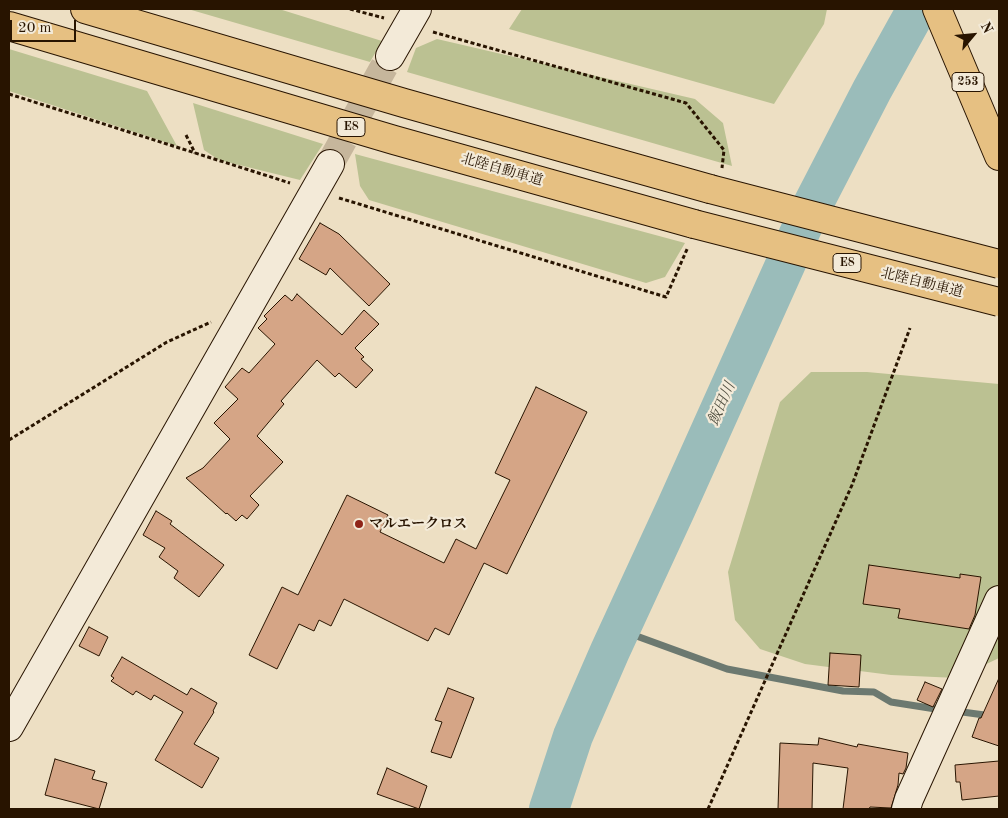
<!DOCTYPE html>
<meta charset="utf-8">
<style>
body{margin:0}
#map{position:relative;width:1008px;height:818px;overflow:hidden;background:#eddfc3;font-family:"Old Standard TT",serif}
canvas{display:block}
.frame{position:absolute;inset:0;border:10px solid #281400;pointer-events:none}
.north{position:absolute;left:948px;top:10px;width:50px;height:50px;-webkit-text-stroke:4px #f3ead8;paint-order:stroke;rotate:62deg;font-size:14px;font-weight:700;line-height:20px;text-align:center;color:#281400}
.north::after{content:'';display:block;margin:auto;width:18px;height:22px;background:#281400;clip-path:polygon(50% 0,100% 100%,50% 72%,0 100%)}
.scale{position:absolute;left:10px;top:20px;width:66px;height:22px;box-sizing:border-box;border:2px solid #281400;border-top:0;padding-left:6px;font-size:15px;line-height:18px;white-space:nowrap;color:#281400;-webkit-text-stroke:4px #f3ead8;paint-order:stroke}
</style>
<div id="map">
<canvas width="1008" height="818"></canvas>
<div class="frame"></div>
<div class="north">N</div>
<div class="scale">20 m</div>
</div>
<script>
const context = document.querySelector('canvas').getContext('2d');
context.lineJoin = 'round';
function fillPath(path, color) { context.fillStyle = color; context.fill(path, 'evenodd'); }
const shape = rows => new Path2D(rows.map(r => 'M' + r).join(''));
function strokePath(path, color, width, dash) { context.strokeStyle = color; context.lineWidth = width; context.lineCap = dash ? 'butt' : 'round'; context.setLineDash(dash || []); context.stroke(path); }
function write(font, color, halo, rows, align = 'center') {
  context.font = font + ' "Old Standard TT","Noto Serif JP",serif'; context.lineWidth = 4.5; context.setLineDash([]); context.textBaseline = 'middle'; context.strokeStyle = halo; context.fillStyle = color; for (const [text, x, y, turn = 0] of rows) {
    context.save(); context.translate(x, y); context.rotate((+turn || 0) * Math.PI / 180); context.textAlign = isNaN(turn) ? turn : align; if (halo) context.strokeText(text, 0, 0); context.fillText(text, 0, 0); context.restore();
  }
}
const green = shape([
 [188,9,279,9,382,41,370,62],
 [522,9,827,9,824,24,774,104,509,29],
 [437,39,695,99,723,123,732,166,407,72,416,48],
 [9,49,147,91,177,146,9,91],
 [193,103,323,144,300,180,219,160,204,150],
 [355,154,685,243,665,277,646,283,369,200,360,186],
 [811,372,867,372,999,384,999,658,957,678,891,675,805,664,760,649,735,620,728,572,780,402]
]);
const stream = shape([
 [620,630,727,669,843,691,874,692,891,702,942,710],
 [955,711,999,717]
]);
const river = shape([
 [549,809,573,736,610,651,676,508,808,214,872,90,917,9]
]);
const building = shape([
 [320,223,339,234,390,284,369,306,330,268,326,275,299,259,320,223],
 [297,294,342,335,364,310,379,324,355,348,364,357,361,359,373,370,356,388,339,373,335,377,317,360,281,401,284,404,257,436,283,462,250,496,259,505,247,519,242,515,236,521,227,513,226,514,186,478,203,468,230,439,214,423,238,399,225,387,242,368,249,373,275,344,258,328,267,319,264,316,285,295,292,301,297,294],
 [536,387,587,412,507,574,484,563,449,635,435,628,428,641,344,599,331,626,319,620,314,631,299,624,277,669,249,655,282,587,298,595,347,495,388,515,380,532,444,563,456,539,476,549,510,480,495,473,536,387],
 [156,511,172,521,170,524,224,565,199,597,174,578,178,571,159,557,165,548,143,535,156,511],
 [869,565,960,578,960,574,981,577,975,615,969,629,898,618,900,609,863,604,869,565],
 [89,627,108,637,99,656,79,646,89,627],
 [830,653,861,655,859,687,828,685,830,653],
 [122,657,187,695,191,688,217,703,213,711,214,712,194,744,219,758,202,788,155,760,183,712,154,695,151,700,136,691,133,695,111,681,114,678,111,676,122,657],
 [999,678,999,746,972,737,979,718,981,718,999,678],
 [925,682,942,689,933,707,917,700,925,682],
 [448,688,474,698,451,758,431,752,442,722,435,720,448,688],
 [819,738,857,747,858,744,908,753,906,768,903,774,899,773,898,785,891,808,870,807,869,809,843,809,848,768,813,763,812,809,778,809,780,743,818,745,819,738],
 [55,759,95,771,92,779,107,783,99,809,45,795,55,759],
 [999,761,999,796,962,800,960,782,956,782,955,765,999,761],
 [387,768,427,786,419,809,377,794,387,768]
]);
const secondaryTunnel = shape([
 [330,164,390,56]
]);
const path = shape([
 [350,9,384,18],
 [433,32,686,103,724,150,722,168],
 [9,94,290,183],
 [186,135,195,153],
 [339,198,666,297,688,247],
 [9,440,167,342,211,322],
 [708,809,852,485,910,328]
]);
const secondary = shape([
 [390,56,417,9],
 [9,727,330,164],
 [906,809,909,799,999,600]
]);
const highway = shape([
 [85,9,404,103,710,189],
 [937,9,999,156],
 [9,26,394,140,694,224]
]);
const highwayBridge = shape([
 [710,189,999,264],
 [694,224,999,302]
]);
const markers = [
 [359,524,5,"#8f2418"]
];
const shields = [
 [968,82,32],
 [351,127,28],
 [847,263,28]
];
const shieldNames = [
 ["253",968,82],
 ["E8",351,127],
 ["E8",847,263]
];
const streetNames = [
 ["北陸自動車道",502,170,16],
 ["北陸自動車道",922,283,14]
];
const poiNames = [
 ["マルエークロス",369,524]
];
const waterNames = [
 ["飯田川",722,404,-66]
];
fillPath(green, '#bbc192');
strokePath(stream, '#6c7970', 7);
strokePath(river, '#9abcba', 40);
fillPath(building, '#d5a586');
strokePath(building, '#281400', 1);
strokePath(secondaryTunnel, '#c6b69c', 28, [28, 14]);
strokePath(secondary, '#281400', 30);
strokePath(highway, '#281400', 30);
strokePath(path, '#281400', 3, [4, 2.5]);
strokePath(secondary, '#f3ead8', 28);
strokePath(highway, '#e6c082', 28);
strokePath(highwayBridge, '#281400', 30, []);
strokePath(highwayBridge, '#e6c082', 28);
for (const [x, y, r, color] of markers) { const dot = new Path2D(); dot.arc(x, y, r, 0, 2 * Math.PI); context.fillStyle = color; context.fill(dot); strokePath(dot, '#f3ead8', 2); }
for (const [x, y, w] of shields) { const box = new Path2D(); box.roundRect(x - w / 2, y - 9.5, w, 19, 4); context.fillStyle = '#f3ead8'; context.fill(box); strokePath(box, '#281400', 1); }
write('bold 12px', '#281400', null, shieldNames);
write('14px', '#281400', '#f3ead8', streetNames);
write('bold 14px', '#281400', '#f3ead8', poiNames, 'left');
write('italic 15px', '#504f41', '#f3ead8', waterNames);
</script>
